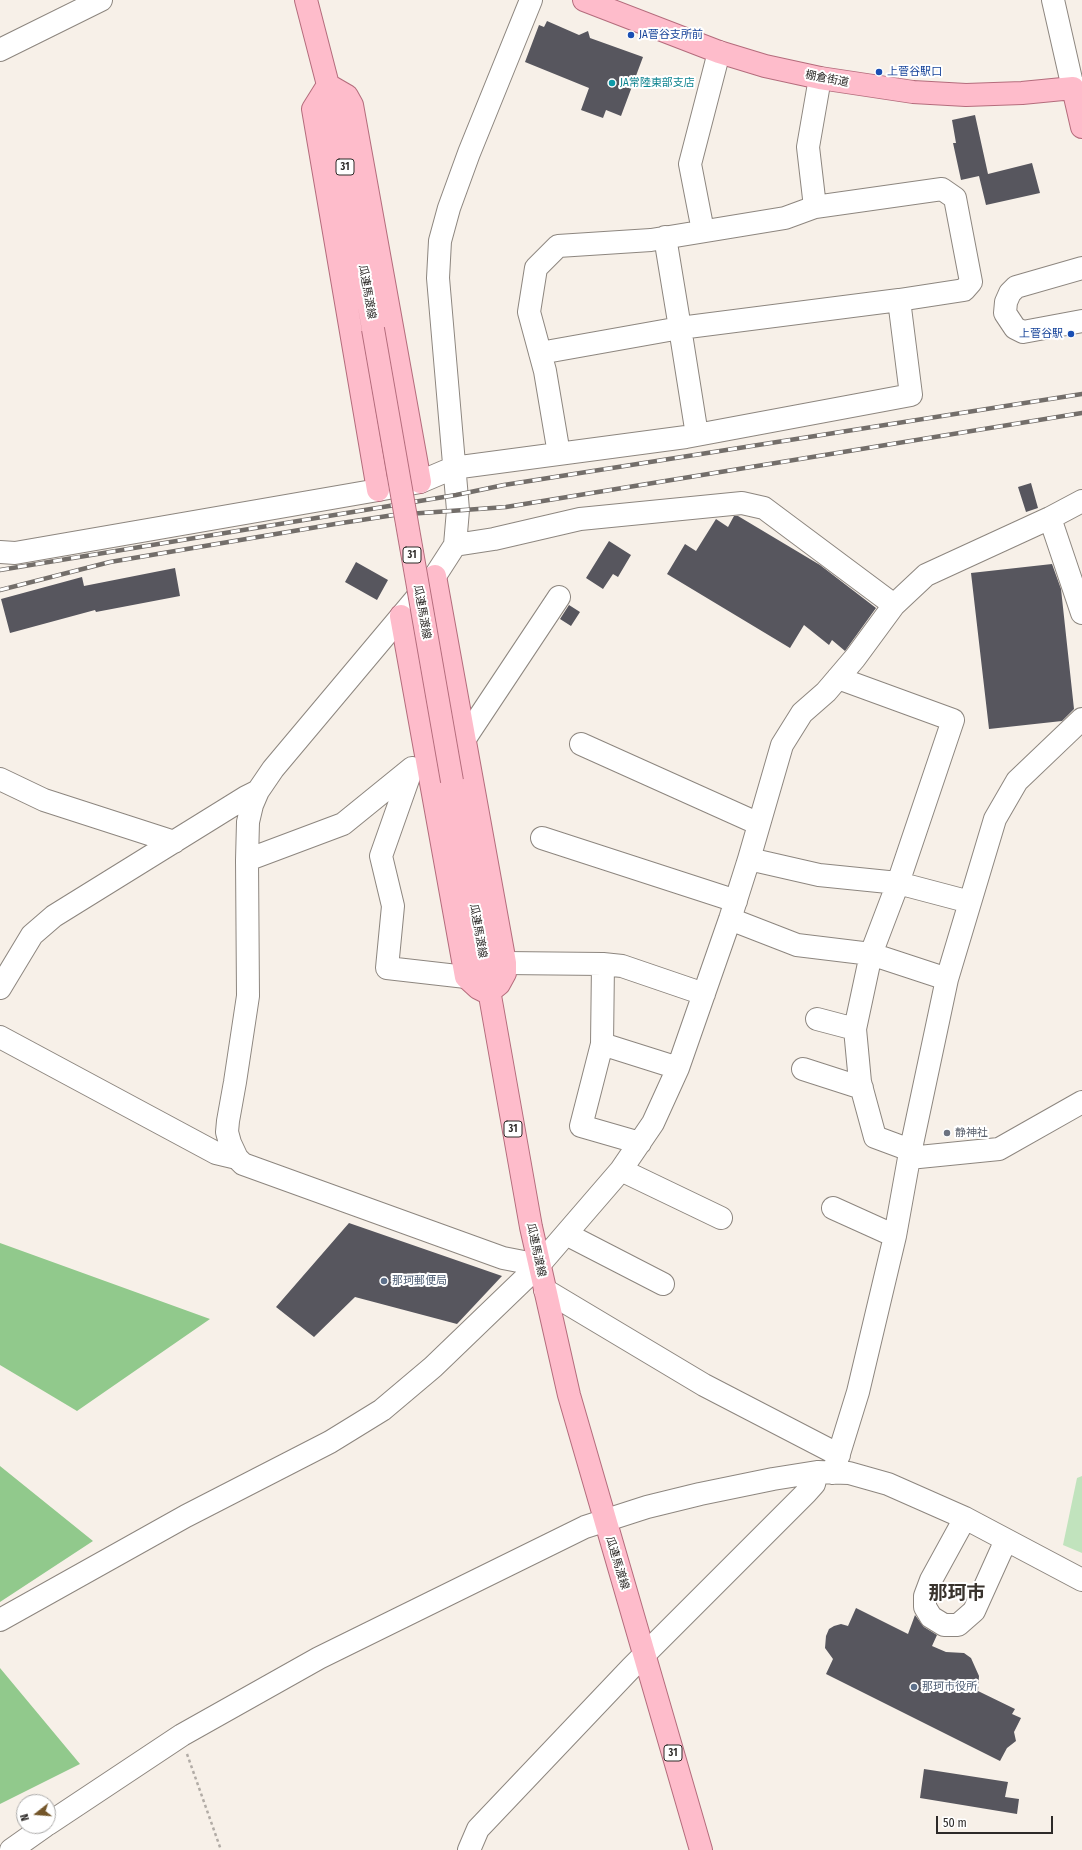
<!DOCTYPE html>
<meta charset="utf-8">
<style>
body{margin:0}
#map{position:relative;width:1082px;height:1850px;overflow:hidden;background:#f7f0e8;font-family:"Fira Sans Condensed",sans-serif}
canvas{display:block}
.north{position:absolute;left:16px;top:1794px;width:40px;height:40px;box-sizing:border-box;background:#fff;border:1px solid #abaaa9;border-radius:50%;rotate:253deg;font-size:11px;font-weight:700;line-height:16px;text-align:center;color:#2d2a28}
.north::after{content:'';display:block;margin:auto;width:14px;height:18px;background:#74562a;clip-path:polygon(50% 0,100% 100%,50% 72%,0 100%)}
.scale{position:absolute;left:936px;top:1816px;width:117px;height:18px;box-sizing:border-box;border:2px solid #2d2a28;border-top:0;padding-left:5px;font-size:12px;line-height:14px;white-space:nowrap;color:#2d2a28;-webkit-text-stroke:3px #fff;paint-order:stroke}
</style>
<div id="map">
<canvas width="1082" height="1850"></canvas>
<div class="north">N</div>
<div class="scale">50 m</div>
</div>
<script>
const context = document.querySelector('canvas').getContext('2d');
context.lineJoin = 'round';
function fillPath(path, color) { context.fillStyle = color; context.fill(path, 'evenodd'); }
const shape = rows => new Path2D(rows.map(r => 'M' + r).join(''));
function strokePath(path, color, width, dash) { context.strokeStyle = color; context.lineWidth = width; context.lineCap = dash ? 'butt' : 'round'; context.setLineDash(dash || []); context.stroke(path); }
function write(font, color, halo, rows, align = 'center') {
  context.font = font + ' "Fira Sans Condensed","Noto Sans JP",sans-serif'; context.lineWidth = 4; context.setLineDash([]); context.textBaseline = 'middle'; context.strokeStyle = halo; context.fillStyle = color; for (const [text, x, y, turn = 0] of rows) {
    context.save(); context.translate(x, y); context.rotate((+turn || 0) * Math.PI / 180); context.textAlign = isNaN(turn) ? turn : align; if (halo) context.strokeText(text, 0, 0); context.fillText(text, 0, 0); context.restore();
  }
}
const green = shape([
 [1082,1476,1082,1553,1063,1545,1077,1478]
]);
const forest = shape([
 [0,1243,210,1319,77,1411,0,1365],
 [0,1466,93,1541,0,1602],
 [0,1668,80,1764,0,1804]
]);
const building = shape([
 [547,21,579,35,588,31,590,38,643,57,621,116,606,110,603,118,581,110,589,88,525,62,539,25,544,27],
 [975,115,988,174,1032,163,1040,193,986,205,979,176,961,180,953,143,956,143,952,120],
 [1031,483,1038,508,1026,512,1018,487],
 [734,516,738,516,820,565,876,608,845,651,832,640,829,645,804,625,790,648,667,574,685,544,696,551,716,519,728,527],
 [609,541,631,555,618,577,613,574,603,589,586,578],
 [356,562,388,580,377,600,345,582],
 [1052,564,1061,589,1074,709,1062,721,989,729,971,573],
 [175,568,180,596,96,612,95,610,10,633,1,599,82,577,84,586],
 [569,605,580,612,571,626,560,619],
 [349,1223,502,1276,457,1324,355,1297,314,1337,276,1307],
 [856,1608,908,1634,915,1615,924,1627,937,1635,932,1646,946,1652,964,1653,971,1658,979,1676,978,1691,1015,1709,1012,1714,1021,1718,1014,1732,1016,1741,1007,1748,1000,1761,826,1674,833,1659,825,1648,826,1636,829,1629,834,1626,841,1624,848,1626],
 [924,1769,1008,1782,1005,1797,1019,1799,1017,1814,920,1798]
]);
const path = shape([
 [187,1754,221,1850]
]);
const minor = shape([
 [531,0,469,153,449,208,440,241,438,278,458,510,455,545,435,576,273,769,258,791,252,805,248,822,247,860,248,996,235,1082,228,1121,227,1132,230,1143,237,1158,243,1164,503,1258,539,1265],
 [1053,0,1073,88,1082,88],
 [0,50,101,0],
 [703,231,690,164,719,52],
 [665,237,680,328,899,300],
 [1082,268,1016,287,1010,293,1006,302,1005,313,1015,328,1023,332,1082,321],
 [540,353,680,328,697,435],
 [559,454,545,371,529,312,536,268,558,246,651,240,785,218,815,207],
 [1050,518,1082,613],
 [455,545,494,539,580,519,742,503,764,508,894,605],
 [0,552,15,553,378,490,420,482,453,468,686,437,911,395,899,300,964,290,971,282,955,198,942,189,815,207,808,147,820,78],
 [466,737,559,597],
 [581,744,759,824],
 [0,779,44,800,174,842],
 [542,838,736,901],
 [749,859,819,875,898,883,970,902],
 [247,860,343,824,412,768,381,856,393,906,387,968,466,977],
 [730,919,797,945,871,954,898,883,953,720,838,678],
 [505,963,603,964,622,966,704,994],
 [0,988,32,935,54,916,246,797,258,791],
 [817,1019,855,1029],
 [0,1037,216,1153,237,1158],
 [602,1044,603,964],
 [803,1069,862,1088],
 [640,1143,581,1126,602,1044,678,1068],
 [910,1150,875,1137,860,1082,855,1029,871,954,947,979],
 [909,1158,999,1149,1082,1102],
 [621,1170,721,1218],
 [833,1208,895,1236],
 [566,1234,663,1284],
 [545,1290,704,1385,839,1455],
 [833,1473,858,1392,895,1236,909,1158,947,979,995,819,1017,781,1082,719],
 [965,1518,931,1580,925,1596,925,1607,931,1617,944,1625,958,1625,974,1611,1006,1540],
 [0,1620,186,1516,330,1442,382,1410,433,1367,539,1265,621,1170,653,1123,678,1068,730,919,749,859,782,745,802,713,826,692,855,658,894,605,926,575,1050,518,1082,501],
 [48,1824,182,1735,319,1658,585,1527,647,1507,700,1494,773,1479,817,1472,849,1473,888,1484,965,1518,1082,1580],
 [11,1850,45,1826],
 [469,1850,478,1829,631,1668,806,1493,814,1484,817,1472]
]);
const major = shape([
 [306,0,328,85,341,148,373,329],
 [584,0,719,52,765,66,820,78,913,92,966,95,1022,93,1073,88,1082,127],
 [378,490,313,109,328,85,347,96,352,105,420,482],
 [435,576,505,963,505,973,499,984,488,993],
 [401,616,466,977,478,988,488,993],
 [452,781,531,1227,569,1395,701,1850]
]);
const rail = shape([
 [0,570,456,495,504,485,1082,394],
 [0,590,110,562,335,524,394,515,506,507,1082,413]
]);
const majorBridge = shape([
 [373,329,452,781]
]);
const markers = [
 [631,35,4,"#1a4fb4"],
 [879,72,4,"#1a4fb4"],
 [612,83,4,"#0f9aa8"],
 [1071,334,4,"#1a4fb4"],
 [947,1133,4,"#6b7280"],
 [384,1281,4,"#5c6f8a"],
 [914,1687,4,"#5c6f8a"]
];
const shields = [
 [345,167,18],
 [412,555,18],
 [513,1129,18],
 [673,1753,18]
];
const shieldNames = [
 ["31",345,167],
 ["31",412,555],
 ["31",513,1129],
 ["31",673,1753]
];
const transitNames = [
 ["JA菅谷支所前",639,35],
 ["上菅谷駅口",887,72],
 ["上菅谷駅",1063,334,"right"]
];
const streetNames = [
 ["棚倉街道",827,79,11],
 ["瓜連馬渡線",367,292,80],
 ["瓜連馬渡線",422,612,80],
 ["瓜連馬渡線",478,931,80],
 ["瓜連馬渡線",536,1250,78],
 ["瓜連馬渡線",617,1563,73]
];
const cultureNames = [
 ["JA常陸東部支店",620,83]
];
const worshipNames = [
 ["静神社",955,1133]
];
const serviceNames = [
 ["那珂郵便局",392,1281],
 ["那珂市役所",922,1687]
];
const townNames = [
 ["那珂市",957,1594]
];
fillPath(green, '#c1e3bd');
fillPath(forest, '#91c98c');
fillPath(building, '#57565e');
strokePath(minor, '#8d867f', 24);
strokePath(major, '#b46c7c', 24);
strokePath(path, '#b2aca6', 2.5, [3, 3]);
strokePath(minor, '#fff', 22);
strokePath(major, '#febccb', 22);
strokePath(rail, '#736e6a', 4.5);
strokePath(rail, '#fff', 3, [9]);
strokePath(majorBridge, '#b46c7c', 24, []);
strokePath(majorBridge, '#febccb', 22);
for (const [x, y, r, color] of markers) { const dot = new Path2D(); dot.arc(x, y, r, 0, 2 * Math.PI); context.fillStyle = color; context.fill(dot); strokePath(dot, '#fff', 1.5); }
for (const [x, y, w] of shields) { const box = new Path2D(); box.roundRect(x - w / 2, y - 8, w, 16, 3); context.fillStyle = '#fff'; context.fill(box); strokePath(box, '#2d2a28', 1); }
write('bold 10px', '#2d2a28', null, shieldNames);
write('11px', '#164399', '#fff', transitNames, 'left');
write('11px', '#2d2a28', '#fff', streetNames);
write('11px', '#0d838f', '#fff', cultureNames, 'left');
write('11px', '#5b616d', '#fff', worshipNames, 'left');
write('11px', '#4e5e75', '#fff', serviceNames, 'left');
write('bold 19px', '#39332d', '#fff', townNames);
</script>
